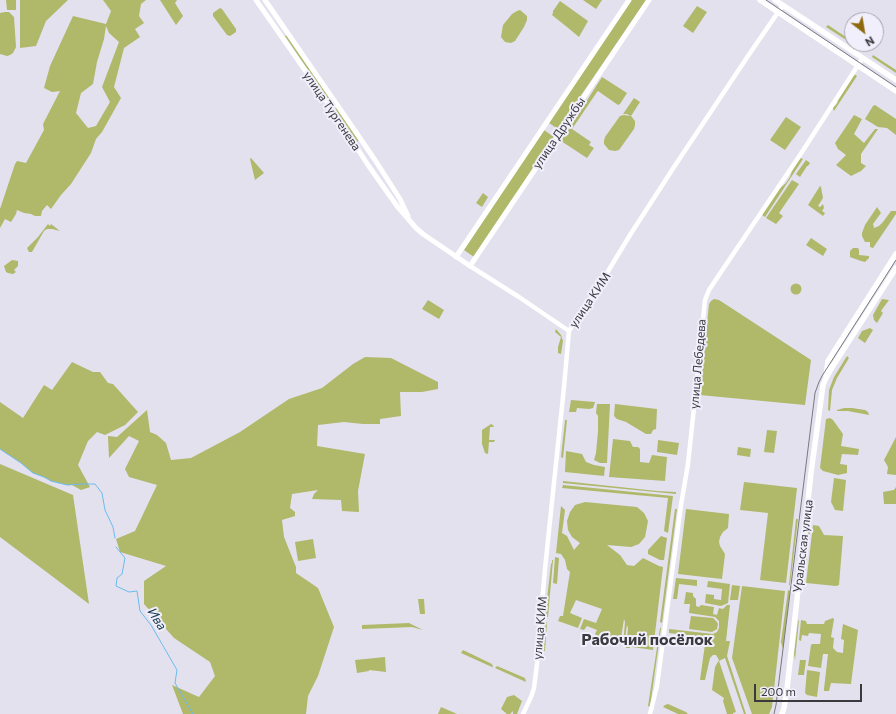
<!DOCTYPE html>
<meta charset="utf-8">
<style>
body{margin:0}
#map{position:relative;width:896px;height:714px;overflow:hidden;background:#e3e1ee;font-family:Commissioner,sans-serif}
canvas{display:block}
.north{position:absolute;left:844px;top:12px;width:40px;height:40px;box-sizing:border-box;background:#f0effb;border:1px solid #a7a6af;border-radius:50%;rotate:149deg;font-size:11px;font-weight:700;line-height:16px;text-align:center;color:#3a393e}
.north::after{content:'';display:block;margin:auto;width:14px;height:18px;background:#8f690e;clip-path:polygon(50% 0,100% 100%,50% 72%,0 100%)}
.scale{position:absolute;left:754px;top:684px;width:108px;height:18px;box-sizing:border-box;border:2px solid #3a393e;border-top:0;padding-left:5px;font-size:12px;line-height:14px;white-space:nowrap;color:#3a393e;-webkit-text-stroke:3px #f0effb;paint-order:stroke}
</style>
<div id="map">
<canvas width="896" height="714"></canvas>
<div class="north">N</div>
<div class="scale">200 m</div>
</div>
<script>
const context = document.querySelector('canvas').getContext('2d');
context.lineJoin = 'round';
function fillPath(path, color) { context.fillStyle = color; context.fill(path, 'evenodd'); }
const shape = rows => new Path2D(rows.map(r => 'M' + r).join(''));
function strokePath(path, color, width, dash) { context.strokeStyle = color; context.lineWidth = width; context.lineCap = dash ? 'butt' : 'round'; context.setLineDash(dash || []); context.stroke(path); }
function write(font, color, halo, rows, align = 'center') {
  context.font = font + ' Commissioner,sans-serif'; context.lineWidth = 4; context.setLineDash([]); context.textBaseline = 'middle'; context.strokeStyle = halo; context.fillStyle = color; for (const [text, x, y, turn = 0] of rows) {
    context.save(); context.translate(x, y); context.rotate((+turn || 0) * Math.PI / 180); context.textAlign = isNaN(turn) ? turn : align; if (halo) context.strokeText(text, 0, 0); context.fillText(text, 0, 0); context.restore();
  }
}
const green = shape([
 [6,0,16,0,16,10,7,10],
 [20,0,68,0,46,21,36,46,20,48],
 [103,0,146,0,141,4,139,16,144,23,135,29,140,37,124,48,114,87,121,98,102,132,96,139,91,153,71,184,61,195,51,209,47,205,42,211,41,216,35,216,31,214,24,213,17,210,16,214,11,222,5,219,0,228,0,209,15,164,17,161,26,163,44,130,43,124,60,91,52,92,44,88,50,66,73,16,106,24,111,11],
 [106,26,109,33,119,42,102,87,110,102,96,126,88,128,76,113,81,93,93,84,97,62,104,39],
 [160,0,177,0,175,3,183,16,176,25],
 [583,0,602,0,596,9],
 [631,0,646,0,558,129,549,123],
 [560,1,588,21,579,37,567,27,552,15,553,13,553,11],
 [697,6,707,12,693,33,683,26],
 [220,8,222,9,236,29,236,32,230,36,227,35,213,16,213,13],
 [520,10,527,16,527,20,524,27,515,41,511,43,505,42,501,37,503,25,512,14,517,11],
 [5,12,9,12,14,17,16,47,13,53,10,55,7,56,0,54,0,13],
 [828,25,852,41,852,44,856,44,858,45,857,47,826,27],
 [287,35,333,103,331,104,285,36],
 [873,55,896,70,896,73,872,57],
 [854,74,857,76,834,111,833,108,834,106,835,106,838,102,837,101],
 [602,77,627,93,620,104,618,105,598,91,597,92,572,129,591,142,589,145,594,148,587,158,561,141],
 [634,98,640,102,631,116,635,121,635,125,634,129,619,150,615,151,609,150,604,144,604,141,605,137,620,116,624,115,631,116,627,114,623,114],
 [875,105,896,119,896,135,887,128,878,127,865,119,873,106],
 [337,107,359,140,357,142,335,109],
 [854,115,862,119,854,134,864,143,875,129,878,129,861,154,861,163,866,166,861,171,851,176,836,165,846,155,838,149,835,143],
 [786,117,801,127,785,150,770,140],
 [544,130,554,137,474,257,464,250],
 [251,158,264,173,255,180,250,159],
 [800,158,803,159,765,217,762,215,779,189,786,183,790,177,792,171],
 [806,160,810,163,808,166,807,166,800,177,796,174],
 [792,180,799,184,779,213,783,216,776,224,766,218],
 [820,186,821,187,823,198,818,206,820,207,823,204,824,208,822,211,825,213,823,216,808,205],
 [483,193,488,197,482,207,476,203],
 [877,207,881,213,873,224,874,228,879,226,883,222,891,211,896,211,896,214,873,248,870,247,870,242,865,242,862,236,862,233,865,225],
 [48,224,50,226,51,224,60,231,52,229,47,229,44,231,32,252,29,252,27,248,38,237],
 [811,238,827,249,823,256,806,245],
 [853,248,858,248,859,250,859,255,869,256,869,258,865,262,861,261,850,257,850,251],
 [12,260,18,261,18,266,14,270,16,272,13,274,8,273,6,272,4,266],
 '790.5 289a5.5 5.5 0 1 1 11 0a5.5 5.5 0 1 1-11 0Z',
 [714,299,719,300,811,360,805,405,700,395,709,304,711,301],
 [882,299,889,300,881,311,883,313,877,323,874,320,873,315],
 [428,300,444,310,439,319,422,309],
 [870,328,873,330,865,343,858,338,862,331],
 [556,329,561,335,563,341,561,354,558,353,558,347,561,337,555,332],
 [847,356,849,358,837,378,832,390,830,411,828,410,829,390,834,377],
 [365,357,391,358,438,382,438,389,422,392,400,392,401,416,380,419,380,424,363,424,344,422,318,425,317,446,365,454,358,491,359,512,342,511,341,500,312,499,314,494,318,490,292,494,290,508,295,512,295,516,282,520,284,537,296,567,296,573,318,588,334,627,318,676,308,696,306,714,183,714,172,685,199,697,215,676,210,662,174,638,144,604,144,581,166,566,120,552,116,539,135,531,157,485,129,477,125,469,139,441,129,436,109,458,108,436,117,437,147,410,150,432,157,435,166,443,171,460,191,458,240,432,289,399,322,388,353,364],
 [72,362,93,372,100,372,108,383,113,384,138,412,125,425,105,435,97,432,88,441,78,465,90,487,81,490,72,485,67,485,51,481,44,477,33,473,21,463,0,449,0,402,23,418,44,385,52,390],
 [571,400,595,402,593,408,589,409,577,408,576,412,569,412],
 [597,404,610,404,607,463,600,463,594,460,596,453,598,431,598,416,596,413],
 [615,404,657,409,656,429,653,430,651,434,646,434,626,422,617,419,614,416],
 [844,408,852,408,865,410,868,412,869,415,848,411,837,411,837,410],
 [830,418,833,420,843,434,841,446,859,449,858,455,842,454,840,464,847,465,847,473,838,475,823,471,820,468,826,419],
 [565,420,567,420,563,458,561,457,565,421],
 [491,424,493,425,494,427,490,427,489,440,495,440,494,442,489,442,488,454,485,453,482,444,482,430],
 [767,430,777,431,774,453,764,452],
 [896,437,896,475,887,474,888,467,884,460],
 [613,439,630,441,633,447,638,447,640,449,640,462,649,463,652,455,667,457,665,481,609,477],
 [658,440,679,443,677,455,657,452],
 [738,447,751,449,750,457,737,455],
 [566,451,582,454,586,462,594,465,605,467,604,476,565,472],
 [0,464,73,495,89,604,0,537],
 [834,478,846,480,843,511,835,510,831,502],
 [563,481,657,491,676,492,676,494,563,483],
 [744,482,797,488,786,583,760,580,768,513,740,510],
 [563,485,673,496,668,533,664,531,668,498,562,488],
 [896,487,896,504,884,504,883,492,894,490],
 [585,502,637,507,644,513,648,521,645,537,639,544,631,547,607,545,620,555,627,565,634,566,643,558,659,566,663,567,653,650,632,647,630,647,630,648,626,648,628,628,627,625,624,646,623,645,625,622,624,619,620,645,597,636,595,634,597,630,587,626,584,630,580,629,584,619,596,623,602,609,576,600,570,613,582,618,578,628,558,621,560,616,563,616,570,572,567,569,565,560,561,554,556,553,561,506,565,510,562,533,567,536,574,550,580,543,572,537,568,530,567,521,570,512,575,505],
 [675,509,677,509,662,623,660,622],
 [686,509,729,514,728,528,723,532,720,537,719,542,720,546,725,554,722,579,678,574],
 [796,519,798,519,790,585,789,585],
 [810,524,811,524,804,583,802,581,809,526],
 [813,525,819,526,824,535,843,536,839,585,836,586,806,583],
 [661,536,667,538,664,560,660,560,648,554,648,550],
 [313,539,316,558,298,561,295,542],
 [555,557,559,558,557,584,553,583],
 [552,560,553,560,548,617,545,616,551,564,552,563],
 [676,578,697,580,697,586,679,584,677,599,673,599],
 [708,581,730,584,728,603,721,606,705,603,706,594,714,595,714,599,721,600,722,589,707,587],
 [732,585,740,586,738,600,730,600],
 [742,586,785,591,772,707,769,714,752,714,732,658],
 [788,590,790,591,783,649,781,642],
 [686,592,693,593,693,596,696,599,696,606,699,607,701,605,714,607,713,614,717,615,719,608,723,609,727,605,730,605,726,641,730,641,727,656,746,714,744,714,725,658,719,661,736,712,733,713,733,714,727,714,723,701,724,698,712,690,715,667,719,660,716,655,713,655,710,658,705,680,700,680,706,637,669,633,669,629,713,634,717,632,719,628,719,621,715,617,689,613,690,604,684,604],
 [418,599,424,599,425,614,420,614],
 [691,616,713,618,717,622,718,624,717,629,712,632,689,629],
 [833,618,834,619,831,637,834,638,833,648,837,652,843,653,844,640,841,639,843,624,858,630,851,684,831,683,829,691,824,691,824,689,828,654,823,654,821,668,808,666,811,645,812,644,820,644,821,634,809,633,808,636,802,635,801,641,799,640,801,620,806,621,807,624,824,624,825,621],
 [799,620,795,660,794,654,798,621],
 [545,622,547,622,545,651,543,651,542,644],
 [409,623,423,630,412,627,362,629,362,625],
 [660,628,661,628,650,707,648,706],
 [463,650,492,664,493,667,492,667,461,653],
 [385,657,386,672,369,670,369,671,357,673,355,660],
 [800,660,806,660,804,675,798,675],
 [497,666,525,678,526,682,495,668],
 [807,670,820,672,817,697,807,695,805,693],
 [514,695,522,701,517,714,513,714,513,711,510,714,507,714,501,709,507,697],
 [668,704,686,712,688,714,678,714,663,707,665,705],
 [441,707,457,714,438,714]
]);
const stream = shape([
 [0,449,21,463,33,473,44,477,51,481,67,485,83,484,95,484,102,493,105,510,113,527,115,538],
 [116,547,125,558,122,574,117,578,116,586,129,592,137,591,140,611,151,625,177,670,175,683,193,714]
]);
const tertiary = shape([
 [470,266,519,297,569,331],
 [523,714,531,697,534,688,537,664,538,647,545,569,564,387,569,331,607,273,630,235,674,167,748,56,783,5],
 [650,714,657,686,681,505,688,464,699,360,705,300,709,290,719,275,800,155,862,59]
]);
const secondary = shape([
 [256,0,330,106,368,165,397,206,416,228,423,234,470,266,649,0],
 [265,0,375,160,400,199,408,216],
 [456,257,629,0]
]);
const primary = shape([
 [760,0,896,91],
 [775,0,896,80],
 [826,376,828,361,896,254],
 [782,714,784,708,787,689,811,473,823,385,826,378,831,369,896,268]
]);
const tram = shape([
 [766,0,896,87],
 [774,714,776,705,815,393,819,382,822,376,896,260]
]);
const streetNames = [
 ["улица Тургенева",332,111,56],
 ["улица Дружбы",559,133,-56],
 ["улица КИМ",590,300,-56],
 ["улица Лебедева",698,364,-85],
 ["Уральская улица",803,546,-83],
 ["улица КИМ",540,628,-85]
];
const waterNames = [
 ["Ива",157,619,57]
];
const districtNames = [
 ["Рабочий посёлок",647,640]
];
fillPath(green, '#b0b86a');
strokePath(stream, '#6bbbee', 1);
strokePath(tertiary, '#fff', 4.5);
strokePath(secondary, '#fff', 5);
strokePath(primary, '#fff', 5.5);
strokePath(tram, '#797880', 1);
write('12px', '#3a393e', '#f0effb', streetNames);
write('italic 13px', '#193c51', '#f0effb', waterNames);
write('bold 16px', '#3a393e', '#f0effb', districtNames);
</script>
